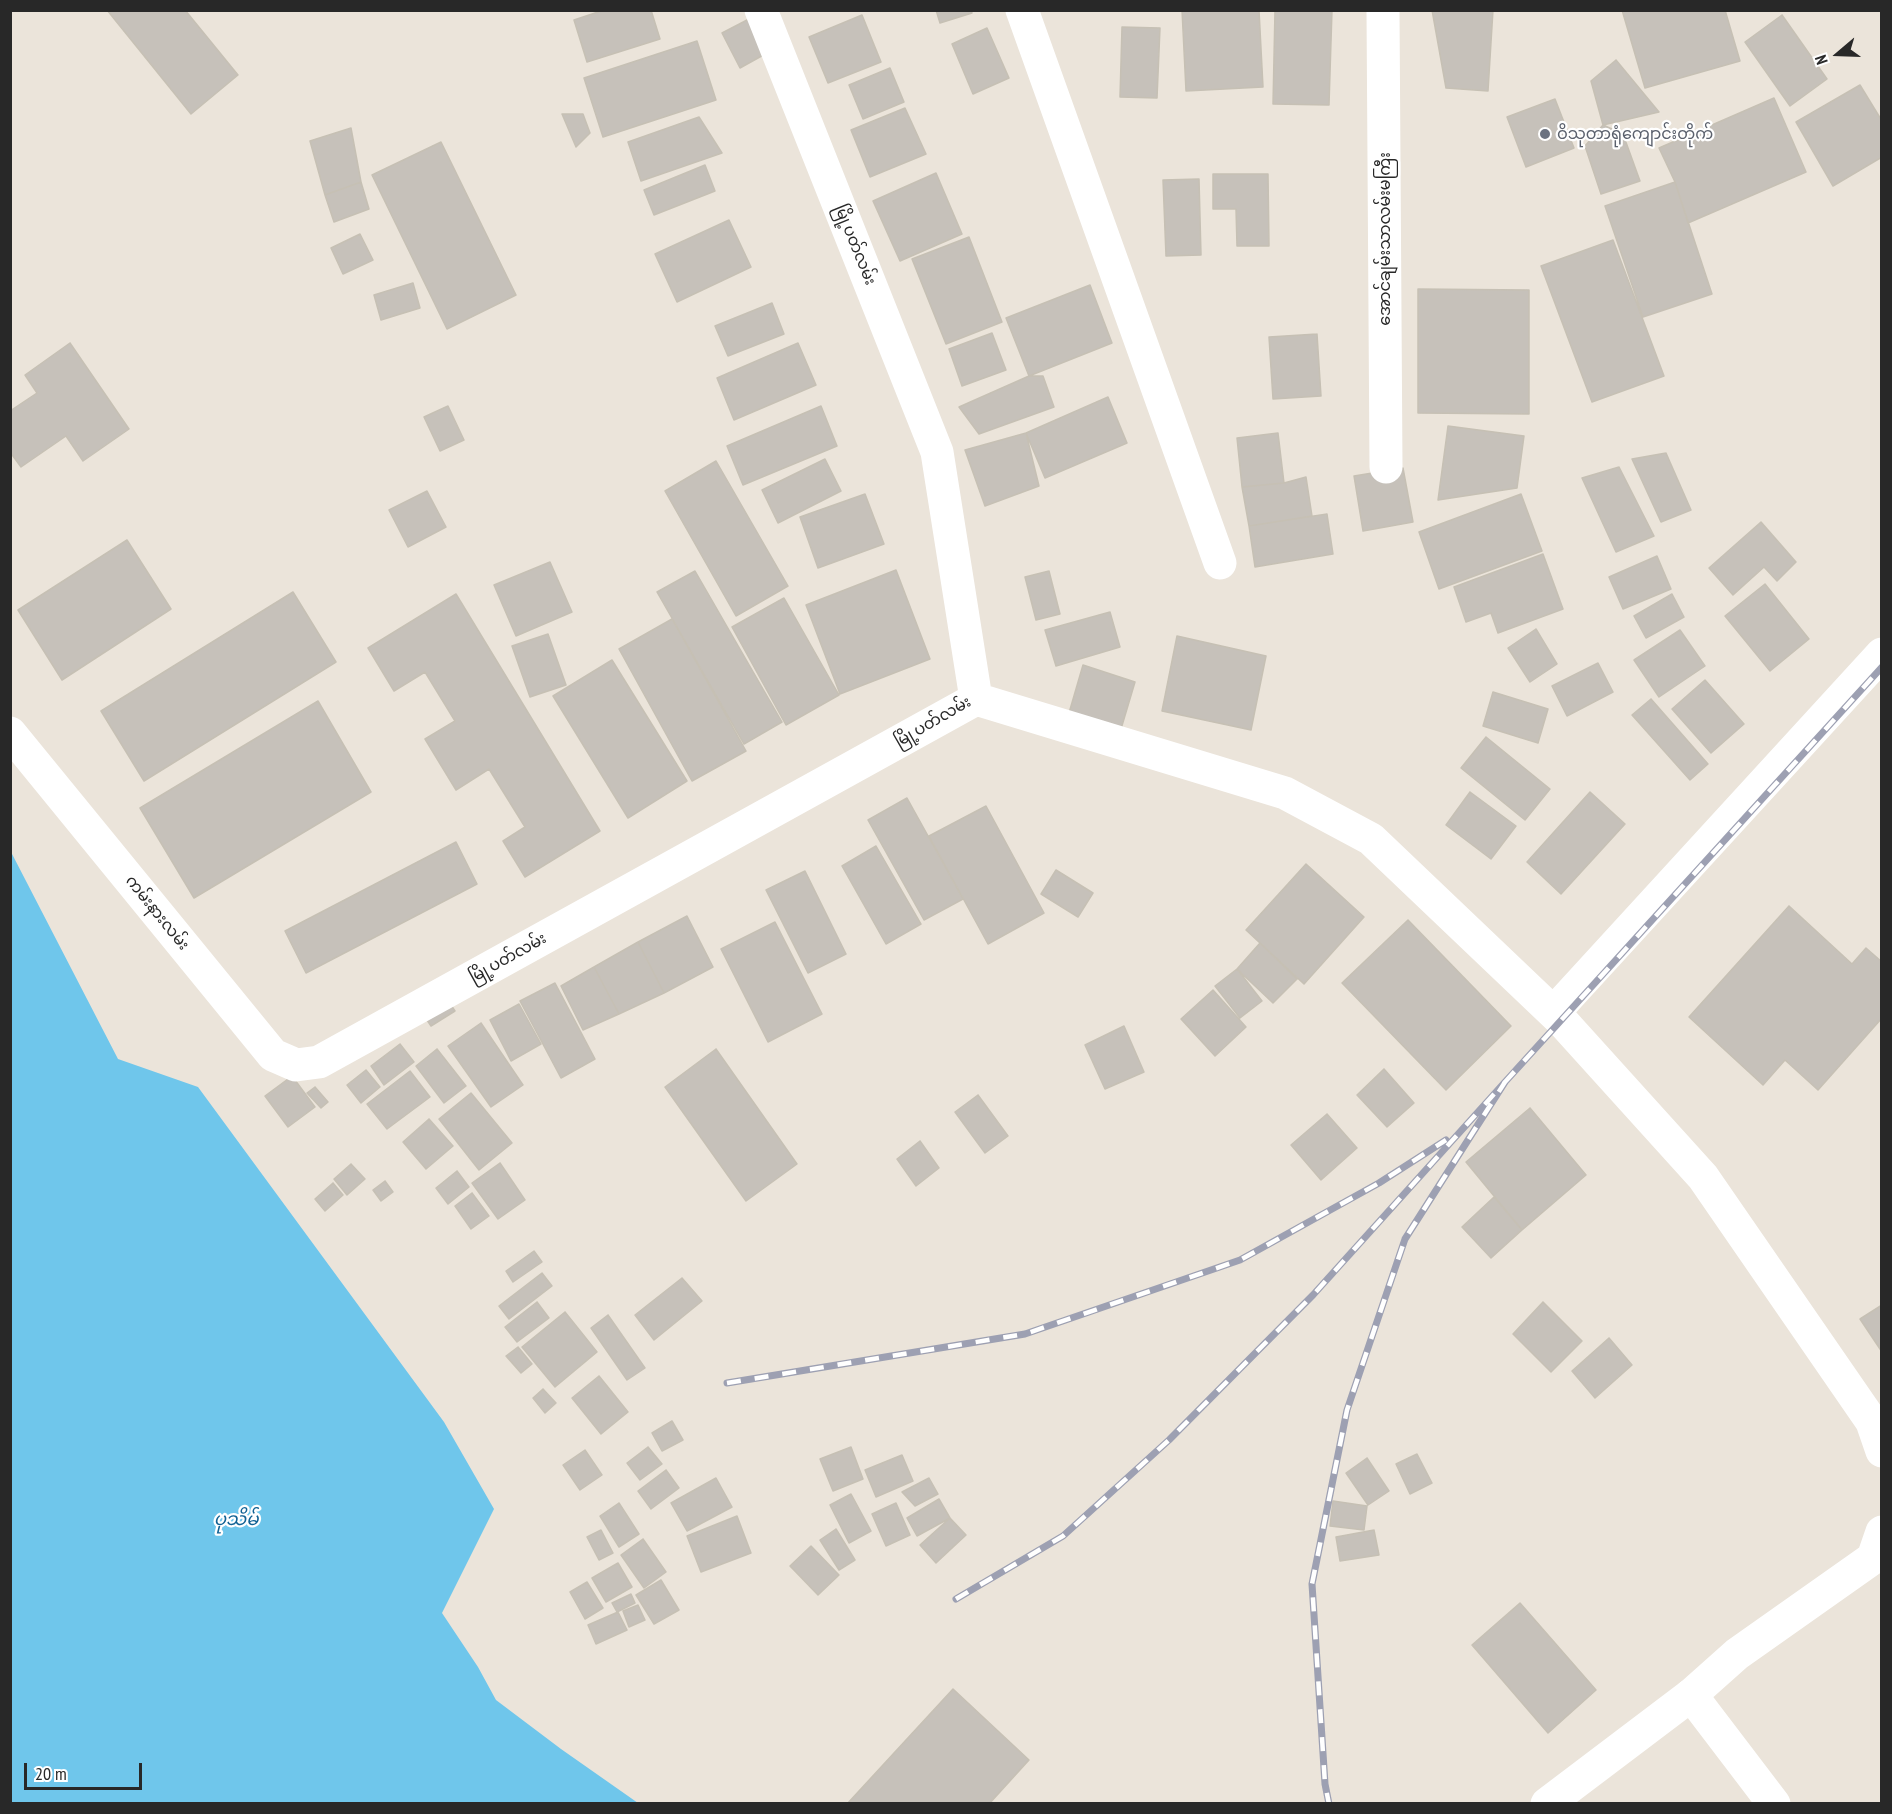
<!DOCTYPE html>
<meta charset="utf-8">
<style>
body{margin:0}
#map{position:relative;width:1892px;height:1814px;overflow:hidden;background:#ebe4da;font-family:"PT Sans Narrow",sans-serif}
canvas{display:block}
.frame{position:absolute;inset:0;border:12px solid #282828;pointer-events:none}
.north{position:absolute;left:1808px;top:24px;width:60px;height:60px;-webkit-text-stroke:4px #fff;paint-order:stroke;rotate:251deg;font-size:16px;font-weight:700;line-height:24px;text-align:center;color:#282828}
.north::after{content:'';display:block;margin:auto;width:21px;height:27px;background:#282828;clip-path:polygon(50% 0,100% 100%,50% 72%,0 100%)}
.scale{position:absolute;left:24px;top:1763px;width:118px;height:27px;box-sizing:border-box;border:3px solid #282828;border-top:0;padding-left:8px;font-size:18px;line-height:21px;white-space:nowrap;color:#282828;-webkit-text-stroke:4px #fff;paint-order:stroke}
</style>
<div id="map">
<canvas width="1892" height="1814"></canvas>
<div class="frame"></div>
<div class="north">N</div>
<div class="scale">20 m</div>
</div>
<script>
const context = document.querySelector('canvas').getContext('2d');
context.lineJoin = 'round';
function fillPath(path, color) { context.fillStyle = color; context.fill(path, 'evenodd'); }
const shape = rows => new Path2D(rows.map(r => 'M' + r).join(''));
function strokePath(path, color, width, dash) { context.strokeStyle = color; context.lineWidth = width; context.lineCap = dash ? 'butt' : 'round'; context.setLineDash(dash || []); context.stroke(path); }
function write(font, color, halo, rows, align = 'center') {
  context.font = font + ' "PT Sans Narrow","Noto Sans Myanmar",sans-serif'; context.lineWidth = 4.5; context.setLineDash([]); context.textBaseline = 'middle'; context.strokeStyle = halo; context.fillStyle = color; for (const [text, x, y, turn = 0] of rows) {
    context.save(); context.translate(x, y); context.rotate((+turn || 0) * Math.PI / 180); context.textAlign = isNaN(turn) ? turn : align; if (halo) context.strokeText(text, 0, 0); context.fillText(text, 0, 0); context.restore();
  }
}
const water = shape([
 [11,852,118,1059,198,1087,444,1422,494,1509,442,1613,478,1667,496,1700,561,1749,638,1803,11,1803]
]);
const building = shape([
 [107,10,185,10,238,75,191,114,107,10],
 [604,10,651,10,660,39,587,62,574,20,604,10],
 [936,10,971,10,972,13,940,23,936,10],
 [1182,10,1259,10,1263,87,1186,91,1182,10],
 [1275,10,1332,10,1329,105,1273,104,1275,10],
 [1432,10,1493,10,1488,91,1446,88,1432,10],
 [1622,10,1725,10,1740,61,1645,88,1622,10],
 [862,15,881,62,828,83,809,37,862,15],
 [1782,15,1827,79,1790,106,1745,42,1782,15],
 [749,19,767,53,740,68,722,33,749,19],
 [1122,27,1160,28,1157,98,1120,97,1122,27],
 [987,28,1009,78,973,94,952,44,987,28],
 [697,41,716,100,603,137,584,78,697,41],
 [1616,60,1659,112,1603,125,1591,81,1616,60],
 [890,68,904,102,863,119,849,85,890,68],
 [1860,85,1882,121,1882,157,1833,186,1796,122,1860,85],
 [1774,98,1806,172,1688,223,1675,182,1659,148,1774,98],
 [1555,99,1574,148,1526,167,1507,117,1555,99],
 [905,108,926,154,870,177,851,130,905,108],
 [562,114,583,114,590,133,576,147,562,114],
 [699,117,722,153,641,181,628,142,699,117],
 [1603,125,1623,134,1640,181,1601,194,1585,146,1603,125],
 [351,128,361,182,325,195,310,141,351,128],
 [441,142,516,295,447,329,372,175,441,142],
 [705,165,715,191,654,215,644,190,705,165],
 [936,173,962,234,900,261,873,201,936,173],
 [1213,174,1268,174,1269,246,1237,246,1236,209,1213,209,1213,174],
 [1199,179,1201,255,1166,256,1163,180,1199,179],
 [361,182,369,209,334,222,325,195,361,182],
 [1675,182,1712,294,1643,317,1605,206,1675,182],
 [729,220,751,267,677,302,655,254,729,220],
 [360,234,373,260,343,274,331,248,360,234],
 [969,237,1002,322,946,344,912,259,969,237],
 [1613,240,1664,376,1592,402,1541,266,1613,240],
 [413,283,420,308,381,320,374,295,413,283],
 [1090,285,1112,343,1029,376,1006,318,1090,285],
 [1418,289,1529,290,1529,414,1418,413,1418,289],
 [772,303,784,334,728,356,715,326,772,303],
 [992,333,1006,370,962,386,949,349,992,333],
 [1317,334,1321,396,1273,399,1269,337,1317,334],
 [70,343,129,429,83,461,66,436,21,467,10,452,10,411,37,393,25,375,70,343],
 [798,343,816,385,734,420,717,378,798,343],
 [1029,376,1043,376,1054,407,979,434,959,407,1029,376],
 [1108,397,1127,443,1045,478,1026,433,1108,397],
 [448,406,464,440,440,451,424,417,448,406],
 [821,406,837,446,743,485,727,446,821,406],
 [1448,426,1524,436,1517,488,1438,500,1448,426],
 [1026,433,1039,486,985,506,965,450,1026,433],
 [1278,433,1284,483,1242,487,1237,438,1278,433],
 [1666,453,1691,510,1661,522,1632,459,1666,453],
 [825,459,841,491,778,523,762,490,825,459],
 [716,461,788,586,736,616,665,491,716,461],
 [1619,467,1654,536,1616,552,1582,478,1619,467],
 [1403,468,1413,522,1363,531,1354,476,1403,468],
 [1306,477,1312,516,1249,526,1242,487,1284,483,1306,477],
 [427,491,446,527,408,547,389,510,427,491],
 [865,494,884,544,818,568,800,517,865,494],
 [1521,494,1542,551,1439,589,1419,532,1521,494],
 [1327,514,1333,554,1255,567,1249,526,1327,514],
 [1761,522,1796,562,1777,581,1764,567,1733,595,1709,568,1761,522],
 [127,540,171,609,62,680,18,610,127,540],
 [1543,554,1563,609,1498,633,1491,613,1466,622,1454,587,1543,554],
 [1657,556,1671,589,1623,609,1609,577,1657,556],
 [550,562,572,612,516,636,494,585,550,562],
 [896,570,930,659,840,694,806,605,896,570],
 [695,571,782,722,744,744,657,592,695,571],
 [1049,571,1060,614,1036,620,1025,577,1049,571],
 [1765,584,1809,639,1770,671,1725,616,1765,584],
 [293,592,336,662,144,781,101,711,293,592],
 [456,594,600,831,525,877,503,841,525,827,489,769,456,790,425,739,455,721,425,672,394,691,368,648,456,594],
 [1672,594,1684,617,1646,638,1634,616,1672,594],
 [784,598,839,695,786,725,732,627,784,598],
 [1110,612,1120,647,1056,666,1045,630,1110,612],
 [672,619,746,751,692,781,619,649,672,619],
 [1536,629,1557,664,1530,682,1508,648,1536,629],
 [1680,630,1705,666,1659,697,1634,660,1680,630],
 [548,634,566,685,530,697,512,646,548,634],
 [1177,636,1266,656,1251,730,1162,711,1177,636],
 [612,660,687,781,628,818,553,696,612,660],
 [1598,663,1613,692,1567,716,1552,686,1598,663],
 [1083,665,1135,682,1121,729,1069,713,1083,665],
 [1705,680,1744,724,1711,753,1672,709,1705,680],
 [1493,692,1548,709,1538,743,1483,726,1493,692],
 [1651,699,1708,764,1690,780,1632,715,1651,699],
 [318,701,371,792,194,898,140,808,318,701],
 [1486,737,1550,789,1525,820,1461,768,1486,737],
 [1470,792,1516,826,1491,859,1446,825,1470,792],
 [1590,792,1625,824,1561,894,1527,862,1590,792],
 [907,798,963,899,924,920,868,820,907,798],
 [986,806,1044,913,988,944,929,836,986,806],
 [456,842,477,884,306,973,285,931,456,842],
 [876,846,921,924,886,944,842,866,876,846],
 [1306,864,1364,917,1304,984,1246,930,1306,864],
 [1056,870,1093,893,1078,917,1041,894,1056,870],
 [805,871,846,954,808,973,766,890,805,871],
 [1789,906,1852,964,1866,948,1882,962,1882,1018,1818,1090,1785,1060,1763,1085,1689,1017,1789,906],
 [687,916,713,967,664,993,638,942,687,916],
 [1408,920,1511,1026,1446,1090,1342,983,1408,920],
 [775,922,822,1014,768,1042,721,949,775,922],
 [638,942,664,993,619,1014,594,967,638,942],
 [1260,943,1297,979,1273,1003,1237,969,1260,943],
 [594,967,619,1014,583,1030,561,986,594,967],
 [1237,969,1262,1001,1240,1018,1215,986,1237,969],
 [555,983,595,1059,561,1078,520,1001,555,983],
 [1213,990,1246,1027,1215,1056,1181,1019,1213,990],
 [449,1002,455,1011,431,1026,425,1017,449,1002],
 [519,1004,541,1044,511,1061,490,1020,519,1004],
 [481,1023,523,1085,491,1107,448,1046,481,1023],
 [1124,1026,1144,1072,1105,1089,1085,1045,1124,1026],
 [400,1044,414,1062,384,1085,371,1066,400,1044],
 [437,1049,466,1086,444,1103,416,1066,437,1049],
 [716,1049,797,1164,746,1201,665,1087,716,1049],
 [1384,1069,1414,1103,1387,1127,1357,1095,1384,1069],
 [366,1070,380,1087,361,1103,347,1085,366,1070],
 [410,1071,430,1097,387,1129,367,1104,410,1071],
 [292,1076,315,1107,288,1127,265,1096,292,1076],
 [315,1087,328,1102,321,1108,307,1093,315,1087],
 [471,1093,512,1143,479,1170,439,1119,471,1093],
 [978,1095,1008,1136,985,1153,955,1112,978,1095],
 [1530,1108,1586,1175,1522,1230,1466,1162,1530,1108],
 [1327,1114,1357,1148,1321,1180,1291,1145,1327,1114],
 [429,1119,453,1146,426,1169,403,1142,429,1119],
 [920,1141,939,1168,916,1186,897,1159,920,1141],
 [500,1163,525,1200,498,1219,472,1183,500,1163],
 [351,1164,365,1179,347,1195,334,1179,351,1164],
 [457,1171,469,1187,448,1204,436,1188,457,1171],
 [385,1181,393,1192,381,1201,373,1190,385,1181],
 [333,1183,343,1195,325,1211,315,1199,333,1183],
 [472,1193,489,1216,471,1229,455,1206,472,1193],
 [1494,1197,1522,1230,1491,1258,1462,1227,1494,1197],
 [534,1251,542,1262,513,1282,506,1271,534,1251],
 [542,1273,552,1286,509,1319,499,1306,542,1273],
 [682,1278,702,1301,654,1340,635,1315,682,1278],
 [537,1302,549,1318,517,1342,505,1327,537,1302],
 [1543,1302,1582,1341,1551,1372,1513,1334,1543,1302],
 [1882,1305,1882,1352,1860,1319,1882,1305],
 [565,1312,597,1352,555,1387,522,1347,565,1312],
 [608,1315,645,1368,627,1380,591,1328,608,1315],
 [1609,1338,1632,1365,1595,1398,1572,1371,1609,1338],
 [518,1347,532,1364,521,1373,506,1356,518,1347],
 [599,1376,628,1412,601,1434,572,1398,599,1376],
 [543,1389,556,1403,545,1413,533,1398,543,1389],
 [672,1421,683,1440,662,1451,652,1433,672,1421],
 [648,1447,662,1464,640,1480,627,1463,648,1447],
 [851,1447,863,1479,833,1491,820,1459,851,1447],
 [585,1450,602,1475,580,1490,563,1465,585,1450],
 [1417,1454,1432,1483,1410,1494,1396,1464,1417,1454],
 [902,1455,913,1481,876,1497,865,1470,902,1455],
 [1367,1458,1389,1491,1368,1505,1346,1473,1367,1458],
 [666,1470,679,1488,651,1509,638,1491,666,1470],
 [716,1478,732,1507,687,1531,671,1503,716,1478],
 [929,1478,938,1494,915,1506,902,1492,929,1478],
 [851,1494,871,1531,849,1543,830,1505,851,1494],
 [939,1499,950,1518,917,1536,907,1518,939,1499],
 [1333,1501,1367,1506,1364,1530,1330,1526,1333,1501],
 [619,1503,639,1534,619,1547,600,1516,619,1503],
 [896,1503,910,1535,886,1546,872,1514,896,1503],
 [737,1516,751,1553,701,1572,687,1536,737,1516],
 [950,1518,966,1535,936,1563,920,1545,950,1518],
 [836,1529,855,1560,839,1570,820,1540,836,1529],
 [601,1530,613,1553,599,1560,587,1537,601,1530],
 [1374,1530,1379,1555,1340,1561,1336,1537,1374,1530],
 [643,1539,666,1572,644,1588,621,1555,643,1539],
 [811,1546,839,1575,818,1595,790,1566,811,1546],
 [618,1563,632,1587,606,1602,592,1578,618,1563],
 [661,1580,679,1610,654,1624,636,1595,661,1580],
 [587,1582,603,1608,585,1619,570,1592,587,1582],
 [631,1594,635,1603,617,1612,612,1603,631,1594],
 [1520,1603,1596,1690,1548,1733,1472,1645,1520,1603],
 [638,1605,645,1620,629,1627,623,1611,638,1605],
 [618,1612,627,1630,596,1644,588,1625,618,1612],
 [953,1689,1029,1760,989,1804,847,1804,953,1689]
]);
const minor = shape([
 [1022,10,1220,563],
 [1383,10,1386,467],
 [1554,1012,1882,654],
 [1691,1695,1774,1804]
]);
const tertiary = shape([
 [976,699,1285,793,1371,839,1561,1020,1703,1177,1872,1422,1882,1451],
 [10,733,273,1055,296,1065,319,1062,976,699,937,452,761,10],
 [1547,1804,1691,1695,1737,1654,1873,1558,1882,1532]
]);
const rail = shape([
 [1505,1082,1882,667],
 [727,1383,1025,1334,1240,1260,1379,1183,1446,1140],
 [956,1599,1063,1536,1169,1440,1313,1295,1505,1082,1405,1239,1347,1410,1312,1584,1325,1784,1329,1804]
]);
const markers = [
 [1545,134,6,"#6b7280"]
];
const worshipNames = [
 ["ဝိသုတာရုံကျောင်းတိုက်",1557,134]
];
const streetNames = [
 ["အောင်ချမ်းသာလမ်းမကြီး",1385,239,-90],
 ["မြို့ပတ်လမ်း",855,245,68],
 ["မြို့ပတ်လမ်း",933,722,-30],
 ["ကမ်းနားလမ်း",157,913,51],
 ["မြို့ပတ်လမ်း",508,958,-29]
];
const waterNames = [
 ["ပုသိမ်",236,1520]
];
fillPath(water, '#6fc6eb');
fillPath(building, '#c6c1ba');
strokePath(building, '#c6c0b4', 1.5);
strokePath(minor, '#fff', 33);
strokePath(tertiary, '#fff', 33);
strokePath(rail, '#9da0b2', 7);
strokePath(rail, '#fff', 4.5, [14]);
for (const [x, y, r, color] of markers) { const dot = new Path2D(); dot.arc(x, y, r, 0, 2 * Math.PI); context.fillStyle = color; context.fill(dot); strokePath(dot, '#fff', 2); }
write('16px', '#5b616d', '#fff', worshipNames, 'left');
write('16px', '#282828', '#fff', streetNames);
write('italic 18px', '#116294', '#fff', waterNames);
</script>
